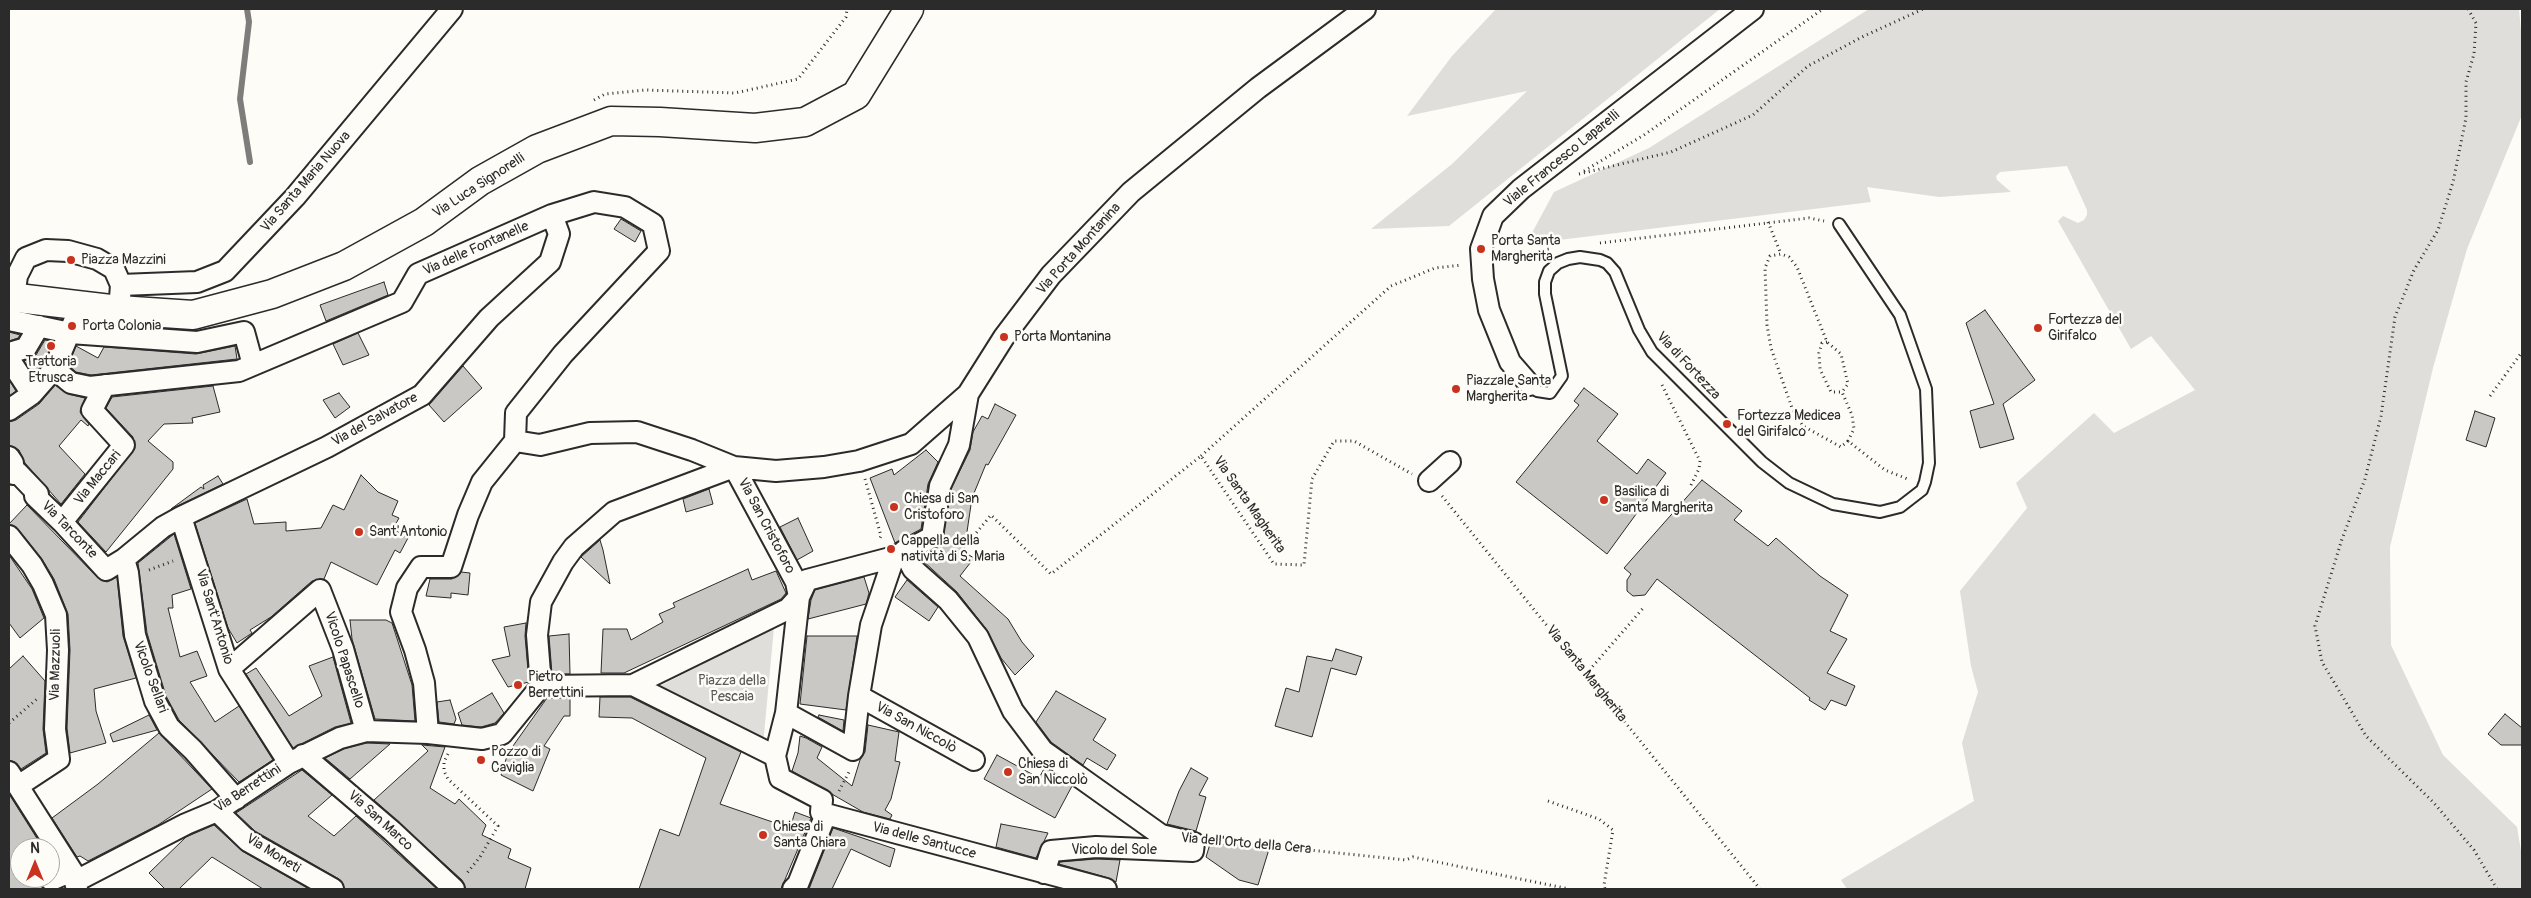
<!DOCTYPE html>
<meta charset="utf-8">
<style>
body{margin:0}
#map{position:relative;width:2531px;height:898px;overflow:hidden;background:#fdfcf7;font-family:Pangolin,sans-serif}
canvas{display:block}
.frame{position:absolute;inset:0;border:10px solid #2b2b2b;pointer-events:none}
.north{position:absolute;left:10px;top:838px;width:50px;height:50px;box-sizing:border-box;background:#fdfcf7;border:1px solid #a9a8a5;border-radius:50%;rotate:0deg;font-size:14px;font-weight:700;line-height:20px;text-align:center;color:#2b2b2b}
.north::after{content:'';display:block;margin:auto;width:18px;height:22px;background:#c8321e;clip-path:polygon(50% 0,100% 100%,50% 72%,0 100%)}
</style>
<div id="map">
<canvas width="2531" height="898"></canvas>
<div class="frame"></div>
<div class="north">N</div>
</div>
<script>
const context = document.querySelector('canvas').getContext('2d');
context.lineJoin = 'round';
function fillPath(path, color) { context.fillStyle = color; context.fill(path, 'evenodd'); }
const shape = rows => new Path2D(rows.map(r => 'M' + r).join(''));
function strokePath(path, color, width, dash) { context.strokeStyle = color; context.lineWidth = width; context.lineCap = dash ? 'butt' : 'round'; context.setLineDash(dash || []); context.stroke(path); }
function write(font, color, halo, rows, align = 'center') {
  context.font = font + ' Pangolin,sans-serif'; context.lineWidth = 5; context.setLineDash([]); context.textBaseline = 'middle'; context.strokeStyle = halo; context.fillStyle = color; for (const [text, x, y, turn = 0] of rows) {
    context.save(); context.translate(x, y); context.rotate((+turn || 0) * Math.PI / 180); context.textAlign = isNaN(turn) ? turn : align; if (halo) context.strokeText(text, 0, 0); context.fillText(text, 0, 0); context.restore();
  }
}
const green = shape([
 [1496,9,1720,9,1449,226,1371,229,1452,164,1527,91,1407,116,1452,56],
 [1869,9,2519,9,2522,43,2522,115,2467,249,2433,368,2390,547,2391,645,2443,755,2517,827,2522,857,2522,889,1847,889,1841,880,1974,801,1962,743,1978,692,1971,666,1960,591,2027,508,2016,483,2094,413,2114,433,2195,390,2151,336,2131,349,2058,221,2063,216,2078,223,2084,220,2087,215,2087,210,2067,166,2000,172,1996,176,1997,180,2011,192,1939,197,1867,187,1871,202,1526,244,1554,192,1649,148],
 [774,627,763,745,654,689]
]);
const stream = shape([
 [247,9,249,22,240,99,250,162]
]);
const building = shape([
 [621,219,641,231,635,242,614,229,621,219],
 [384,282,388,295,326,321,320,305,384,282],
 [1985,310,2035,380,2003,404,2014,439,1980,448,1970,411,1994,404,1966,323,1985,310],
 [9,332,20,335,18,338,9,341,9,332],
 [358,333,369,355,343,365,333,344,358,333],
 [45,340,53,341,44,363,33,374,24,361,36,355,45,340],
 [76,346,98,358,104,347,196,354,235,346,237,359,91,375,76,372,68,365,76,346],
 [463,366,482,388,444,422,429,405,463,366],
 [9,380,16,391,9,396,9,380],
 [55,385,68,394,85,398,80,412,89,424,88,426,81,420,59,446,85,474,61,504,25,463,19,450,9,445,9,422,16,420,39,404,55,385],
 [213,386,220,412,192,418,193,423,164,424,148,441,173,462,173,469,106,552,78,522,135,448,133,437,106,408,112,397,213,386],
 [1584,388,1618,414,1597,441,1637,474,1648,459,1666,473,1607,554,1516,482,1579,405,1574,401,1584,388],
 [339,393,350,407,335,418,323,400,339,393],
 [995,404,1016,415,988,465,986,464,972,498,964,552,974,558,960,576,1008,619,1022,642,1034,656,1015,675,1001,658,987,630,957,592,921,559,942,544,951,489,970,450,973,432,982,416,988,419,995,404],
 [2475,411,2495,418,2486,447,2466,440,2475,411],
 [926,450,938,462,928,484,921,529,895,543,870,478,892,469,894,475,926,450],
 [361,475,378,492,398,501,392,515,399,518,393,529,408,538,400,553,395,550,377,585,331,562,324,579,312,581,271,617,250,630,252,633,237,643,228,628,195,523,247,499,254,524,286,522,286,531,321,528,333,505,344,510,361,475],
 [218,476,223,484,171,509,201,487,204,489,203,485,218,476],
 [1702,480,1742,511,1734,520,1768,546,1776,538,1820,576,1848,595,1830,631,1847,639,1827,673,1855,686,1846,706,1831,700,1825,710,1809,700,1810,698,1657,579,1645,595,1633,596,1627,591,1627,580,1631,574,1624,568,1702,480],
 [709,489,713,504,686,512,683,499,709,489],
 [27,505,98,578,107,582,117,577,123,636,136,678,94,689,96,711,106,743,70,753,67,728,70,650,68,614,54,579,42,559,18,529,9,524,27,505],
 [798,518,813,551,797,560,780,527,798,518],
 [174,534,191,589,172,595,173,608,168,608,180,657,197,651,207,676,190,682,215,722,239,706,273,760,239,782,179,720,166,696,147,633,138,563,174,534],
 [600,540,603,550,610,584,581,557,600,540],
 [9,555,32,589,44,618,20,638,9,623,9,555],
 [748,569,752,580,776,571,786,593,781,599,624,673,601,673,603,629,627,629,631,640,663,622,659,614,675,607,673,603,748,569],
 [461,572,470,573,468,595,451,593,451,598,426,596,430,579,452,579,461,572],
 [864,577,869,593,866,604,808,619,811,600,815,590,864,577],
 [907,580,938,607,929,621,895,597,907,580],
 [350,620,386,620,392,623,412,685,415,721,375,719,352,639,350,620],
 [526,623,525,636,529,682,508,687,492,660,510,656,504,627,526,623],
 [569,634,570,674,552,674,549,636,569,634],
 [807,636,857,636,846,710,800,704,807,636],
 [1336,649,1362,657,1356,675,1331,668,1312,737,1275,726,1286,688,1299,692,1307,656,1332,661,1336,649],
 [23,656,45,681,43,729,46,753,21,769,15,762,9,760,9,669,23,656],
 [333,657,351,723,335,727,293,748,246,674,256,668,289,716,322,696,309,666,333,657],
 [1056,691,1106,719,1093,740,1116,755,1107,770,1087,758,1083,765,1051,742,1036,722,1056,691],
 [492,693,504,713,495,723,481,727,462,725,458,713,492,693],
 [600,697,630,697,741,752,720,804,790,828,795,812,811,818,781,889,639,889,660,829,679,836,706,758,632,718,599,717,600,697],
 [547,698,570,698,570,716,564,716,544,746,550,749,533,791,501,775,508,753,547,698],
 [450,700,456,719,454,724,439,722,437,702,450,700],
 [2505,714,2522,728,2522,745,2501,745,2488,734,2505,714],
 [149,715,157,730,113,742,110,734,149,715],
 [819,715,844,720,843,731,818,717,819,715],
 [868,725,899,732,895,761,900,762,891,799,885,810,892,815,890,819,863,812,792,771,798,753,800,736,806,738,822,747,817,758,852,786,860,760,865,752,868,725],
 [159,733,212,789,158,825,88,861,80,856,77,857,52,818,98,784,159,733],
 [367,743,390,744,350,779,325,758,344,749,367,743],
 [422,745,445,747,430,788,455,804,459,799,486,825,482,835,511,849,508,858,531,868,525,889,466,889,462,880,374,800,428,751,422,745],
 [997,755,1039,778,1045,767,1072,786,1055,818,984,779,997,755],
 [1191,768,1208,778,1199,795,1206,797,1196,831,1167,824,1179,791,1191,768],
 [302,770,332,795,308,816,334,836,356,816,437,889,345,889,339,879,255,831,236,813,302,770],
 [9,794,43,848,20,848,20,878,39,878,44,889,9,889,9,794],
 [1001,824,1048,833,1036,858,996,847,1001,824],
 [214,825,242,851,309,889,263,889,212,857,179,889,165,889,149,873,186,837,214,825],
 [833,828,895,849,890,867,851,849,832,889,809,889,833,828],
 [1210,844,1270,846,1258,885,1239,880,1206,857,1210,844],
 [1096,859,1120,860,1116,882,1109,878,1059,864,1060,862,1096,859]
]);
const streetTunnel = shape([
 [37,889,51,880]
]);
const path = shape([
 [2468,9,2476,23,2474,54,2466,82,2466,118,2453,182,2438,230,2414,270,2395,317,2381,416,2365,479,2342,539,2315,626,2322,662,2366,736,2434,803,2474,850,2497,889],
 [594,100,605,94,646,90,735,93,798,79,846,17,847,9],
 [1584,171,1644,135,1823,9],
 [1579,174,1671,152,1753,115,1808,66,1862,37,1923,9],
 [1768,222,1781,254],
 [1600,243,1809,218,1824,221],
 [1539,260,1537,251,1549,249],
 [1827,342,1822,343,1819,353,1820,369,1831,392,1842,392],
 [1662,385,1700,461,1699,469,1690,487],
 [2490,396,2522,352],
 [1848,441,1841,447,1803,426,1792,408,1771,348,1767,325,1765,268,1770,256,1781,254,1789,257,1797,267,1827,342,1841,354,1848,384,1842,392,1852,415,1854,429,1848,441,1885,470,1910,480],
 [1201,456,1391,286,1435,268,1462,265],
 [865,479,881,536,879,540],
 [1442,496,1760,889],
 [952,538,968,543,991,515,1051,574,1201,456,1274,564,1304,565,1312,479,1334,441,1354,441,1412,474],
 [149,570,173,561],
 [1586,674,1645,606],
 [9,723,37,699],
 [448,754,444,762,444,771,448,779,498,826,480,857,467,873],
 [839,791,850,770],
 [1548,801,1599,819,1613,830,1604,885,1605,889],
 [1214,843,1270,846,1406,860,1413,857,1569,889]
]);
const lane = shape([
 [1530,385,1537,391,1550,393,1562,376,1545,294,1545,282,1549,271,1558,263,1568,259,1580,257,1600,260,1607,263,1615,272,1639,330,1652,352,1762,462,1789,483,1833,504,1880,512,1900,507,1922,490,1925,482,1929,463,1926,389,1900,315,1839,224]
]);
const street = shape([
 [121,285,197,282,225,271,295,197,452,9],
 [14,298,17,276,26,258,46,250,68,251,97,259,114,269,121,285,120,298],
 [9,320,70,333,197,342,244,332,253,365],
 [9,353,26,348,39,326],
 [9,359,32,394],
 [54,369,71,383,90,387,239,371,402,302,418,274,552,215,594,202,625,207,653,224,659,251,563,354,516,413,515,441],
 [1530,385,1510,362,1489,310,1483,279,1481,249,1493,216,1521,189,1753,9],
 [9,410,32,394,54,369,81,305],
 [9,457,13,463,13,474,17,472,38,494,35,496,62,522,106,570,124,559,163,527,181,517,327,447,422,395,489,318,550,262,559,234,552,215],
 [734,467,796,582,799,597,807,580,894,557,932,537,940,486,959,445,968,394,1004,337,1051,275,1131,192,1258,88,1365,9],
 [1429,481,1450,462],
 [181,517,229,669,289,763],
 [62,522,124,445,92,410,105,385],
 [9,536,32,565,43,584,56,615,58,650,55,729,59,759,18,786],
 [904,551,913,569,948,600,978,637,1013,711,1043,751,1161,835,1194,843,1193,851,1096,847,1051,851,1044,873],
 [124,559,128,573,135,635,155,701,169,727,193,750,236,799],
 [799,597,786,713,775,756,633,685,788,609,799,597],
 [229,669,320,590,343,649,366,731],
 [541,686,537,635,541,602,563,562,574,547,614,512,734,467,776,471,824,467,859,461,911,444,968,394],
 [859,696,974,760],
 [786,713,853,750,859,696,871,625,894,557],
 [428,733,424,683,415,650,401,612,407,588,421,567,451,567,468,515,482,482,515,441,540,445,590,433,637,432,692,450,734,467],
 [303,755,392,831,454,889],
 [775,756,780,778,822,800,821,812,826,814,1106,889],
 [9,772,72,871,77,889],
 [217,811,248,841,333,889],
 [51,880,72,871],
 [76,881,186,824,217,811,289,763,340,738,366,731,428,733,482,739,502,734,541,686,633,685],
 [793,889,798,884,826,814]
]);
const secondary = shape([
 [9,297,119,310,193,315,272,294,344,266,424,222,480,181,537,149,611,121,660,122,755,128,805,122,856,95,909,9]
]);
const markers = [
 [1481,249,5,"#c8321e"],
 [71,260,5,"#c8321e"],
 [72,326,5,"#c8321e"],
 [2038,328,5,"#c8321e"],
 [1004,337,5,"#c8321e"],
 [51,346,5,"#c8321e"],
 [1456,389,5,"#c8321e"],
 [1727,424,5,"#c8321e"],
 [1604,500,5,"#c8321e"],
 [894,507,5,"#c8321e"],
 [359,532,5,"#c8321e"],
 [891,549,5,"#c8321e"],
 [518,685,5,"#c8321e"],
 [481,760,5,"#c8321e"],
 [1008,772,5,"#c8321e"],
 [763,835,5,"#c8321e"]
];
const streetNames = [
 ["Viale Francesco Laparelli",1562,159,-39],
 ["Via Santa Maria Nuova",306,182,-49],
 ["Via Luca Signorelli",479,186,-33],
 ["Via delle Fontanelle",476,249,-24],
 ["Via Porta Montanina",1079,249,-48],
 ["Via di Fortezza",1688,366,47],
 ["Via del Salvatore",375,420,-29],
 ["Via Maccari",98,478,-51],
 ["Via Santa Magherita",1249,505,55],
 ["Via San Cristoforo",766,526,62],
 ["Via Tarconte",69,530,46],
 ["Via Sant'Antonio",214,617,73],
 ["Vicolo Papascello",344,660,72],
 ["Via Mazzuoli",56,665,-89],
 ["Via Santa Margherita",1586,674,51],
 ["Vicolo Sellari",150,677,70],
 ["Via San Niccolò",916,728,29],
 ["Via Berrettini",248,789,-33],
 ["Via San Marco",380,821,42],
 ["Via delle Santucce",924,841,15],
 ["Via dell'Orto della Cera",1246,844,5],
 ["Vicolo del Sole",1114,850],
 ["Via Moneti",273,854,32]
];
const poiNames = [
 ["Porta Santa",1491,241],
 ["Margherita",1491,257],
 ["Piazza Mazzini",81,260],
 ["Fortezza del",2048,320],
 ["Girifalco",2048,336],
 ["Porta Colonia",82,326],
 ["Porta Montanina",1014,337],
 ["Trattoria",51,362,"center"],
 ["Etrusca",51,378,"center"],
 ["Piazzale Santa",1466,381],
 ["Margherita",1466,397],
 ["Fortezza Medicea",1737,416],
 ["del Girifalco",1737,432],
 ["Basilica di",1614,492],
 ["Santa Margherita",1614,508],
 ["Chiesa di San",904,499],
 ["Cristoforo",904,515],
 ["Sant'Antonio",369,532],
 ["Cappella della",901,541],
 ["natività di S. Maria",901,557],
 ["Pietro",528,677],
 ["Berrettini",528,693],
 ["Pozzo di",491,752],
 ["Caviglia",491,768],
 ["Chiesa di",1018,764],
 ["San Niccolò",1018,780],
 ["Chiesa di",773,827],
 ["Santa Chiara",773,843]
];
const parkNames = [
 ["Piazza della",732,681],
 ["Pescaia",732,697]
];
fillPath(green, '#dfdeda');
strokePath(stream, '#7e7d7b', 6);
fillPath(building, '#c9c8c4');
strokePath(building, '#2b2b2b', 1);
strokePath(streetTunnel, '#d3d2ce', 20, [20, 10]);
strokePath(lane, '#2b2b2b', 14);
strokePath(street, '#2b2b2b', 24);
strokePath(secondary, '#2b2b2b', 31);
strokePath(path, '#2b2b2b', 3, [1, 4]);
strokePath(lane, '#fdfcf7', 10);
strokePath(street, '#fdfcf7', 20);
strokePath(secondary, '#fdfcf7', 28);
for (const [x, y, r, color] of markers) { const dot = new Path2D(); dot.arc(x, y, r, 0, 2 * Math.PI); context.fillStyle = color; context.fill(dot); strokePath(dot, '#fdfcf7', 2); }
write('14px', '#2b2b2b', '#fdfcf7', streetNames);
write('14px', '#2b2b2b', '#fdfcf7', poiNames, 'left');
write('14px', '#585857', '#fdfcf7', parkNames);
</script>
